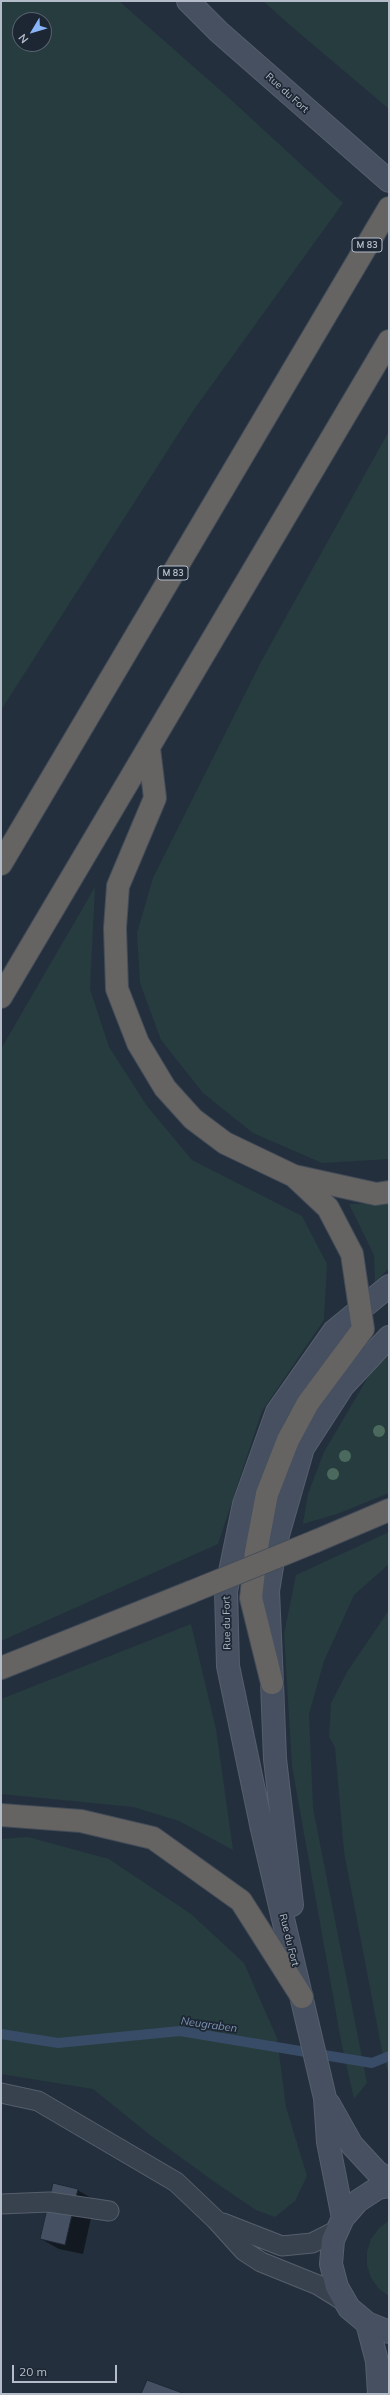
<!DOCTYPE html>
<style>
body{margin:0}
#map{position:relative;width:390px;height:2395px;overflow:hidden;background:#242f3e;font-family:Mulish,sans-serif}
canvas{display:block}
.frame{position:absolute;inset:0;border:2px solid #b4bcc9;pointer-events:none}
.north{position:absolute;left:12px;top:12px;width:40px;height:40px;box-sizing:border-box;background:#1d2633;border:1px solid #59626f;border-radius:50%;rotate:232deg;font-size:11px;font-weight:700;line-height:16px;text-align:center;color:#b4bcc9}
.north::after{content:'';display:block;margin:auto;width:14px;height:18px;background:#8ab4f8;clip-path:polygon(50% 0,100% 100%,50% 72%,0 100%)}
.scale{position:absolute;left:12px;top:2365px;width:105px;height:18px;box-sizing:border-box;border:2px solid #b4bcc9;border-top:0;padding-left:5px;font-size:12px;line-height:14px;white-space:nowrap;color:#b4bcc9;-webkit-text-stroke:3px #1d2633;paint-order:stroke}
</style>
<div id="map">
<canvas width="390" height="2395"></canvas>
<div class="frame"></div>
<div class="north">N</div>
<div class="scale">20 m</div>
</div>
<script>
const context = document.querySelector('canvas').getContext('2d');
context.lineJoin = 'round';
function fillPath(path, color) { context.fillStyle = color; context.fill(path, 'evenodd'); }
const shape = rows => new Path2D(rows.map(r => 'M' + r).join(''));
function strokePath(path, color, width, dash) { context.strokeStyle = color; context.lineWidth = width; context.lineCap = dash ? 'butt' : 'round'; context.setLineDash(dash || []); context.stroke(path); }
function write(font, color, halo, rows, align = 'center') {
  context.font = font + ' Mulish,sans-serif'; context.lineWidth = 3.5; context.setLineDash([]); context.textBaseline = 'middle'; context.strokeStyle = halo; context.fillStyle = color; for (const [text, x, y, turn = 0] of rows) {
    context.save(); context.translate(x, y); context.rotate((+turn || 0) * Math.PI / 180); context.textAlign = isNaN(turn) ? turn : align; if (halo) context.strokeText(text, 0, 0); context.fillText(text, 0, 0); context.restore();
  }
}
const green = shape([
 [1,1,119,1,228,97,343,203,193,411,1,710],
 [20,20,44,20,44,44,20,44],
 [263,1,389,1,389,109,291,26],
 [389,431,389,1159,322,1163,253,1133,203,1093,161,1040,140,983,137,933,153,878,262,660],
 [95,887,90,989,109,1047,147,1106,192,1160,302,1216,327,1264,324,1320,262,1411,218,1544,1,1641,1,1049],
 [389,1203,389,1268,375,1282,374,1255,349,1204],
 [389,1356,389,1493,337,1514,303,1524,308,1494,324,1452,371,1372],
 [389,1532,389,1564,354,1595,324,1661,309,1714,313,1808,367,2083,354,2099,342,2046,292,1766,284,1634,296,1575],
 [389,1610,389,2074,383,2056,344,1852,335,1747,329,1737,331,1703,347,1672],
 [191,1624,216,1729,233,1850,179,1821,133,1807,1,1794,1,1699],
 [28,1837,109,1859,191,1914,244,1963,277,2038,286,2107,307,2176,295,2201,275,2217,256,2210,216,2183,150,2135,93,2089,1,2074,1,1839],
 [389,2221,389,2296,379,2289,371,2278,367,2265,367,2252,371,2239,379,2228]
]);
const shadow = shape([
 [77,2190,95,2200,83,2254,59,2249,41,2239]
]);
const stream = shape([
 [1,2034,58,2043,180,2031,372,2063,389,2056]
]);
const building = shape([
 [53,2183,78,2189,65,2245,40,2239,53,2183],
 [147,2380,185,2394,141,2394,147,2380]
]);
const service = shape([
 [1,2093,38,2101,176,2182,216,2220,244,2251,261,2262,318,2285,347,2303],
 [1,2204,49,2202,109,2211],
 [223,2223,282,2246,312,2243,338,2230]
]);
const secondary = shape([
 [188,1,219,32,389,181],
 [292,1905,275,1759,272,1683,268,1591,276,1542,303,1448,343,1386,389,1337],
 [329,2104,352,2145,377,2172,389,2179],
 [389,2186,378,2188,358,2201,343,2218,333,2240,331,2264,337,2287,349,2308,367,2323,389,2332],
 [343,2218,328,2142,325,2098,262,1829,228,1666,226,1591,244,1504,277,1412,334,1331,389,1286],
 [367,2323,377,2361,379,2394]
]);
const trunk = shape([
 [149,748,155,798,118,886,115,928,117,989,138,1043,165,1088,193,1119,225,1143,294,1176,376,1194,389,1192],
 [1,864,389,208],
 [1,997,389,341],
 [316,1541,389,1510],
 [1,1668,191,1592],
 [272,1683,251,1598,256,1552,267,1494,288,1440,308,1403,363,1329,352,1254,328,1208,294,1176],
 [1,1815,81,1821,153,1838,241,1901,302,1997]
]);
const trunkBridge = shape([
 [191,1592,316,1541]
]);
const trees = [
 [379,1431],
 [345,1456],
 [333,1474]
];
const shields = [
 [367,245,30],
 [173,573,30]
];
const shieldNames = [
 ["M 83",367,245],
 ["M 83",173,573]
];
const streetNames = [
 ["Rue du Fort",287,93,42],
 ["Rue du Fort",227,1623,-91],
 ["Rue du Fort",289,1940,76]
];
const waterNames = [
 ["Neugraben",209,2025,8]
];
fillPath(green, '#263c3f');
fillPath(shadow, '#0007');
strokePath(stream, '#394c67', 10);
fillPath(building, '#455162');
strokePath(building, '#1f2835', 1);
strokePath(service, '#565f6c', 21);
strokePath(secondary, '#565f6c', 24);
strokePath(trunk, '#434c59', 24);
strokePath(service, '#38414e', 19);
strokePath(secondary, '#465061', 22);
strokePath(trunk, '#656462', 22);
strokePath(trunkBridge, '#434c59', 24, []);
strokePath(trunkBridge, '#656462', 22);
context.fillStyle = '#4b6a5d';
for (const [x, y] of trees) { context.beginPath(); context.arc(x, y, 6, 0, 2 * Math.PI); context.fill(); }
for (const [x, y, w] of shields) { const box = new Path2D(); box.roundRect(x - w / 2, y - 7, w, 14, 3); context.fillStyle = '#1d2633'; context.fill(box); strokePath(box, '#b4bcc9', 1); }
write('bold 9px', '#b4bcc9', null, shieldNames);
write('10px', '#b4bcc9', '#1d2633', streetNames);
write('italic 11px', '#7c92b1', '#1d2633', waterNames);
</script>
